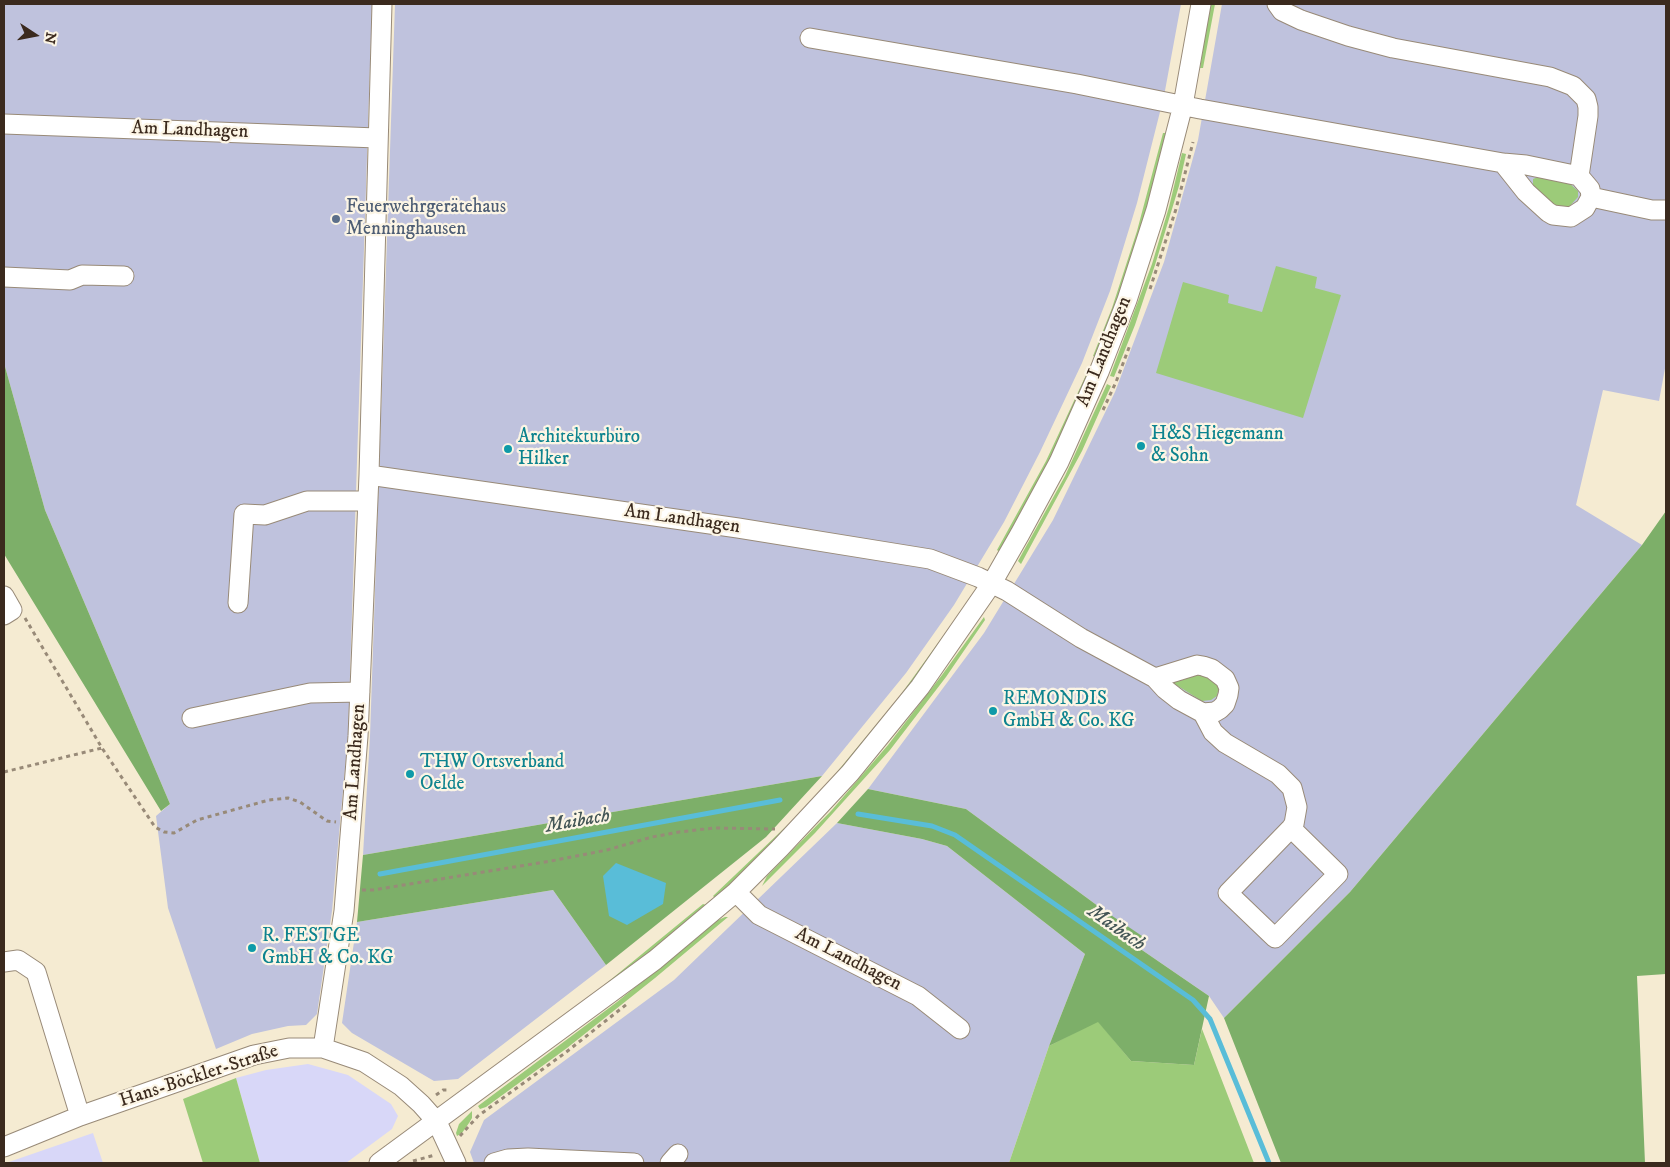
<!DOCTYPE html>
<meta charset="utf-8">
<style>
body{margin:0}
#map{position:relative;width:1670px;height:1167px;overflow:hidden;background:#f5ebd2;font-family:"IM FELL DW Pica",serif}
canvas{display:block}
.frame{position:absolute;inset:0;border:5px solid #3b2a1e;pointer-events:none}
.north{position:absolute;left:10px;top:10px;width:50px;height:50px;-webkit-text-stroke:4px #fcf5e5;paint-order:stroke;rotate:101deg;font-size:14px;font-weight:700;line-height:20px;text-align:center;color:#3b2a1e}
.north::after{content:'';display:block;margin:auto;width:18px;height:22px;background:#3b2a1e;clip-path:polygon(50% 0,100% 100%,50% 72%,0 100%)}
</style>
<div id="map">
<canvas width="1670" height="1167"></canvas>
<div class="frame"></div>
<div class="north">N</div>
</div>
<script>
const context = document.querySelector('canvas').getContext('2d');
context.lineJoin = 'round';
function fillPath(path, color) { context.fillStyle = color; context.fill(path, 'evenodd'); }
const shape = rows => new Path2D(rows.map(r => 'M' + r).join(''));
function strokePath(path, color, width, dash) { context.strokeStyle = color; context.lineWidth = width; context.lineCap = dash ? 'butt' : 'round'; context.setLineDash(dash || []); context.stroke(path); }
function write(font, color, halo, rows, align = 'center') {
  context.font = font + ' "IM FELL DW Pica",serif'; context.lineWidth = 4.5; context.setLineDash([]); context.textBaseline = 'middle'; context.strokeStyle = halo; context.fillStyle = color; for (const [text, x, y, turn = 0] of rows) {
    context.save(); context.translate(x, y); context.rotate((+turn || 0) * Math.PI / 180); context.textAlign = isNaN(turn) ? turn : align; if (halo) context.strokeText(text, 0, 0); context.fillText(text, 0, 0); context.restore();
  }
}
const built = shape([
 [308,1064,348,1075,391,1104,398,1116,392,1129,346,1163,260,1163,236,1078,266,1070],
 [93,1133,103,1163,6,1163]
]);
const industrial = shape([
 [4,4,372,4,348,736,332,911,317,1014,306,1025,288,1026,252,1034,216,1049,168,908,156,816,170,804,45,510,4,363],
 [395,4,1181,4,1164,96,1137,203,1110,291,1082,363,1040,452,1004,522,954,605,906,673,822,776,363,855,370,736],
 [1222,4,1666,4,1666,363,1659,401,1603,390,1576,505,1642,545,1350,892,1224,1018,1209,996,1139,948,1144,938,1102,909,966,809,868,789,984,633,1053,520,1115,392,1164,262,1198,140],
 [837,823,922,839,947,846,1085,954,1049,1046,1009,1163,474,1163,470,1152,484,1120,674,980],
 [553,890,606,965,458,1079,434,1081,352,1033,342,1023,357,922]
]);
const green = shape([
 [1210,4,1215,4,1203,68,1200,68],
 [1163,133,1167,133,1148,210,1098,358,1093,356,1112,308,1137,231],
 [1182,153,1186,154,1179,186,1155,265,1135,325,1114,377,1110,376,1152,264,1169,207],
 [1538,177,1570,184,1578,191,1578,197,1568,208,1561,209,1553,205,1544,198,1533,185,1533,179],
 [1276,266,1317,277,1315,288,1341,295,1303,418,1156,373,1183,282,1229,295,1228,303,1262,312],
 [1086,375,1090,376,1050,464,1001,553,997,550,1046,461],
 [1107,384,1111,386,1082,451,1021,564,1018,561,1065,476],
 [959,614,962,615,951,633,824,794,716,899,713,896,798,815,832,778,899,697],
 [984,617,985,620,946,677,890,750,815,833,762,886,767,876,831,811,888,745,942,675],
 [1200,674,1209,677,1219,687,1217,696,1211,700,1202,701,1173,683,1171,681],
 [703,904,706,905,707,906,672,937,592,995],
 [725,917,728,917,655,978,567,1048,486,1107,480,1109,478,1106,617,1002,716,921],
 [1098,1021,1131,1061,1194,1065,1202,1029,1254,1163,1009,1163,1049,1046],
 [236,1078,260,1163,203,1163,183,1099],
 [472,1111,472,1118,469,1123,462,1133,457,1136,456,1133,459,1124]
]);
const forest = shape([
 [4,363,45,510,170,804,161,811,4,554],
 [1666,511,1666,974,1637,976,1645,1163,1281,1163,1224,1018,1350,892,1642,545],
 [822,776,766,837,606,965,553,890,357,922,363,855],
 [868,789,966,809,1102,909,1145,938,1139,948,1209,996,1194,1065,1131,1061,1098,1022,1049,1046,1085,954,947,846,922,839,837,823]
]);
const water = shape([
 [616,863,666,883,663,904,627,925,609,916,603,876]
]);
const stream = shape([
 [858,814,932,826,955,835,1193,1000,1210,1019,1269,1163],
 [380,874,780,800]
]);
const path = shape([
 [1150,289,1176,209,1193,142],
 [1103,410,1116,382,1130,345],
 [25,618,102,748,155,827,164,832,174,833,197,820,269,800,288,798,300,802,327,821,336,822],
 [4,772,102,748],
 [362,890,373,890,551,861,607,850,652,837,679,832,714,828,775,829],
 [436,1095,443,1090,448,1090],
 [460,1136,478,1116,565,1053,627,1004],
 [413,1161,435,1155]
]);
const minor = shape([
 [1277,4,1282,11,1301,20,1348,36,1393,48,1550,77,1573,86,1586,99,1588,107,1588,116,1579,176],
 [810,38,1077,84,1200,109,1503,163,1526,165,1579,176,1590,189,1591,197,1585,208,1571,217,1553,215,1548,212,1526,192,1503,163],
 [4,124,377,138],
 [1591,197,1652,210,1666,210],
 [4,277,70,280,82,275,124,276],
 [369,475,738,528,930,559,978,577,1007,591,1081,638,1155,678,1165,689,1179,700,1203,713,1215,712,1220,709,1225,704,1228,695,1229,688,1225,679,1212,669,1203,666,1197,665,1155,678],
 [4,596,12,610,4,615],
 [238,603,244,514,265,515,307,501,367,501],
 [1203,713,1213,732,1225,743,1278,774,1292,788,1297,807,1294,824,1291,828,1228,893,1275,938,1338,874,1291,828],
 [192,718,310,693,360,692],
 [736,892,759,915,918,996,960,1029],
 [4,962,18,960,36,972,80,1116],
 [323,1048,344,911,358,736,369,475,382,4],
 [4,1147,80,1116,254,1055,289,1048,323,1048,364,1062,401,1086,421,1104,437,1122,456,1163],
 [379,1163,655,960,736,892,780,848,850,773,920,687,992,583,1020,534,1059,462,1099,372,1127,300,1156,210,1183,105,1201,4],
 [494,1163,508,1159,528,1158,634,1163],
 [670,1163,678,1154]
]);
const markers = [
 [336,219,5,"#5c6f8a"],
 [1141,446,5,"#0f9aa8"],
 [508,449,5,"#0f9aa8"],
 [993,711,5,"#0f9aa8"],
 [410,774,5,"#0f9aa8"],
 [252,948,5,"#0f9aa8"]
];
const streetNames = [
 ["Am Landhagen",190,131,2],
 ["Am Landhagen",1105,352,-68],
 ["Am Landhagen",682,520,8],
 ["Am Landhagen",356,762,-86],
 ["Am Landhagen",848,960,27],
 ["Hans-Böckler-Straße",199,1077,-18]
];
const serviceNames = [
 ["Feuerwehrgerätehaus",346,208],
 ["Menninghausen",346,230]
];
const cultureNames = [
 ["H&S Hiegemann",1151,435],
 ["& Sohn",1151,457],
 ["Architekturbüro",518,438],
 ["Hilker",518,460],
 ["REMONDIS",1003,700],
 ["GmbH & Co. KG",1003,722],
 ["THW Ortsverband",420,763],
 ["Oelde",420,785],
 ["R. FESTGE",262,937],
 ["GmbH & Co. KG",262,959]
];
const waterNames = [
 ["Maibach",578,822,-10],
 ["Maibach",1116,929,35]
];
fillPath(built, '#d8d7f8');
fillPath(industrial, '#bfc2dd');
fillPath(green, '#9ccb79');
fillPath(forest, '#7daf69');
fillPath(water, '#59bdd8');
strokePath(stream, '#59bdd8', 5);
strokePath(minor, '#988a78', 21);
strokePath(path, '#988a78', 3, [4, 4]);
strokePath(minor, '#fff', 19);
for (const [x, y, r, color] of markers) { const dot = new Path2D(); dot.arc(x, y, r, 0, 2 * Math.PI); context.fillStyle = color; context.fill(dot); strokePath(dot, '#fcf5e5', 2); }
write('19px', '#3b2a1e', '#fcf5e5', streetNames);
write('19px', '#4e5e75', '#fcf5e5', serviceNames, 'left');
write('19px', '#0d838f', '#fcf5e5', cultureNames, 'left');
write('italic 20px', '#445656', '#fcf5e5', waterNames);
</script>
